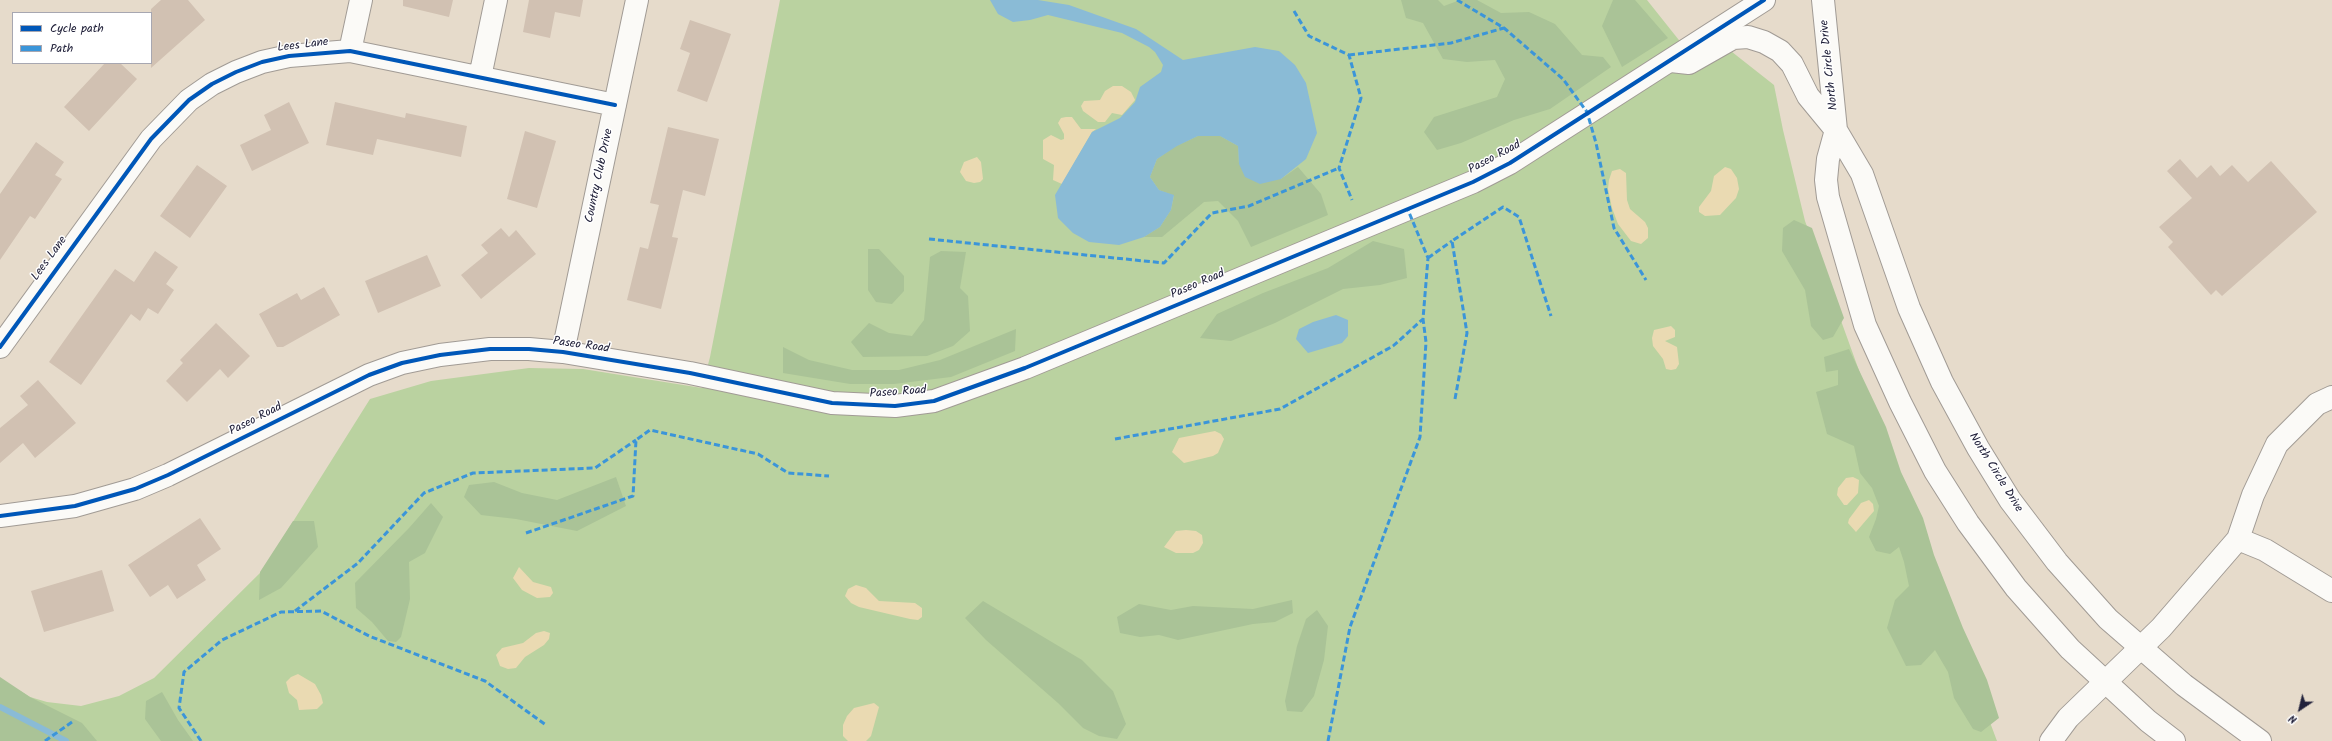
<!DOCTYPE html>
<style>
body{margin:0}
#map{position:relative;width:2332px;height:741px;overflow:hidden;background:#e6dbcb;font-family:Kalam,sans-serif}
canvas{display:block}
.legend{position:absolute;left:12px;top:12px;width:140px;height:52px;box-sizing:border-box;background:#fff;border:1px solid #a7a7b1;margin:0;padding:5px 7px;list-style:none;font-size:12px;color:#22223b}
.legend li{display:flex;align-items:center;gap:8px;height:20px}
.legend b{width:20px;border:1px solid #a7a7b1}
.north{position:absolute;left:2280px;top:689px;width:40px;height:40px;-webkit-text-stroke:3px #fff;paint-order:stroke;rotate:215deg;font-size:11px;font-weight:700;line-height:16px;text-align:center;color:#22223b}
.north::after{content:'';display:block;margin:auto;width:14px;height:18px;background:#22223b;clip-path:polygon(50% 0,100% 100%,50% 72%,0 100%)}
</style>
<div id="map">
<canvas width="2332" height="741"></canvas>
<ul class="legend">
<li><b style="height:5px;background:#0057b8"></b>Cycle path</li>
<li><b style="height:5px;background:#3b95d9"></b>Path</li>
</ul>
<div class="north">N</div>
</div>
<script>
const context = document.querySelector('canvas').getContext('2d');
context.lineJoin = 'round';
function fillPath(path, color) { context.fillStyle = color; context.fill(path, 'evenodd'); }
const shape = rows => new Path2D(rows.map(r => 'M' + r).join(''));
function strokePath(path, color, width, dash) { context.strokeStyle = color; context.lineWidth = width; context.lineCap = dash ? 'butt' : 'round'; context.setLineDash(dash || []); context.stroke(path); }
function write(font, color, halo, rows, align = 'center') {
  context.font = font + ' Kalam,sans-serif'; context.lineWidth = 3; context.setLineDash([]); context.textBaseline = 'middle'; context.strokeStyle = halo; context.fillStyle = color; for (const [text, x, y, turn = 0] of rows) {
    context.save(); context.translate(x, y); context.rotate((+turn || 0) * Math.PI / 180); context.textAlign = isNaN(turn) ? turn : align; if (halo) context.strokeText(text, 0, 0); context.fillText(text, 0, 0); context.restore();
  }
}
const green = shape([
 [780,0,1647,0,1698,64,1727,48,1774,85,1783,130,1805,221,1887,448,1997,741,0,741,19,690,30,697,47,702,81,706,119,696,154,678,262,571,370,399,431,381,529,368,583,369,702,388,710,357]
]);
const forest = shape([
 [1401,0,1438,0,1444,6,1460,0,1477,0,1501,13,1529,12,1555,24,1582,55,1603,57,1611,67,1550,109,1514,120,1461,143,1437,150,1424,132,1434,117,1497,97,1505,79,1495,60,1467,62,1443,59,1423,23,1406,18],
 [1613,0,1635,0,1668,38,1622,67,1602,26],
 [1198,136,1220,136,1238,146,1239,164,1281,179,1298,167,1321,194,1328,215,1251,247,1238,221,1218,201,1204,202,1162,237,1144,237,1160,227,1171,210,1174,196,1159,190,1150,177,1157,159,1176,146],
 [1794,220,1812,228,1844,318,1833,337,1823,340,1811,326,1805,290,1782,251,1783,228],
 [1373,241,1404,249,1407,278,1380,285,1343,289,1275,323,1231,341,1200,338,1217,314,1263,293,1328,268],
 [868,249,879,249,904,276,904,291,892,304,876,302,868,290],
 [941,251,966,252,960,288,968,296,970,331,953,346,927,356,863,357,851,342,869,323,889,333,912,336,924,320,930,257],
 [1016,329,1015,351,951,377,894,384,850,384,783,373,783,347,809,360,852,370,899,370,940,360],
 [1849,349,1886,427,1901,472,1923,518,1934,555,1963,628,1987,680,1999,718,1981,732,1973,729,1954,698,1948,672,1935,650,1921,665,1906,666,1887,628,1895,600,1909,586,1904,562,1899,547,1890,554,1876,551,1869,537,1876,519,1879,506,1872,488,1860,473,1854,446,1827,434,1816,392,1838,385,1838,370,1826,372,1824,357],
 [616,477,626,506,577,531,516,519,481,515,464,497,469,485,494,482,522,493,557,500],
 [431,503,443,517,425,553,409,562,410,599,401,637,396,642,388,641,372,622,356,608,355,583,409,528],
 [293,521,314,521,318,547,281,588,259,600,260,572],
 [1292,600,1293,613,1275,622,1253,624,1178,640,1159,635,1140,637,1120,633,1117,617,1139,604,1171,610,1193,606,1253,609],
 [983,601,1082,660,1113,691,1126,724,1117,739,1099,736,1083,728,1058,703,986,640,965,618],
 [1317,610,1328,626,1324,660,1314,696,1302,712,1287,711,1285,701,1297,646,1306,619],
 [0,677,30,697,82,723,97,741,0,741],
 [162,692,178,720,193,741,161,741,145,719,146,701]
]);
const sand = shape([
 [1113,86,1122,86,1131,92,1135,100,1122,115,1112,113,1105,122,1098,122,1083,111,1081,106,1084,101,1100,100,1105,91],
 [1066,117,1072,117,1081,129,1096,129,1092,132,1062,184,1053,180,1054,165,1043,159,1043,140,1051,135,1061,140,1064,139,1064,134,1058,123,1061,118],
 [977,157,981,162,983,179,980,182,974,183,966,181,960,172,964,162],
 [1725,167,1731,169,1737,178,1739,189,1736,198,1720,215,1705,216,1699,212,1699,207,1711,191,1714,176],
 [1620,169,1626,173,1627,200,1630,209,1645,222,1648,228,1648,238,1641,244,1631,241,1618,224,1612,208,1608,189,1609,180,1612,171],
 [1671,326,1675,330,1675,337,1665,341,1677,347,1679,364,1676,369,1671,370,1666,369,1663,359,1653,346,1652,338,1654,330],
 [1215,431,1221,434,1224,439,1218,453,1213,456,1184,463,1172,452,1179,438],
 [1853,477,1859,480,1858,493,1847,505,1844,505,1837,495,1838,488,1846,478],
 [1869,500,1873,504,1874,511,1856,532,1848,523,1849,519,1861,503],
 [1186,530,1196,531,1202,535,1203,543,1199,550,1193,553,1176,553,1164,547,1176,531],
 [519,567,533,582,551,587,553,593,550,597,537,598,522,590,513,578],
 [856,585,866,588,879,601,915,603,922,608,922,617,918,620,910,619,859,607,851,603,845,596,848,589],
 [544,631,550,633,549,639,544,645,525,657,516,668,508,669,500,666,496,655,502,648,523,643,536,633],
 [298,674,315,684,321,695,323,703,317,709,299,710,297,700,289,693,286,682,291,677],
 [874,703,879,707,871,736,866,741,848,741,843,736,843,725,847,716,854,708]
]);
const water = shape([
 [990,0,1038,0,1069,5,1136,29,1183,60,1255,47,1279,51,1295,65,1306,83,1317,133,1306,159,1281,179,1260,184,1245,177,1239,164,1238,146,1220,136,1198,136,1177,146,1157,159,1150,177,1159,190,1174,195,1171,210,1160,227,1144,237,1119,245,1089,242,1073,233,1058,218,1055,195,1092,132,1120,118,1135,102,1140,87,1161,72,1163,65,1155,52,1149,47,1122,33,1048,15,1030,20,1013,22,998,14],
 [1336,315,1348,320,1348,336,1342,343,1308,353,1296,339,1299,329,1313,322]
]);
const stream = shape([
 [0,707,66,741]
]);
const building = shape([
 [161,0,188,0,205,20,151,68,151,9],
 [403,0,453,0,449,17,403,6],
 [529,0,583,0,580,17,555,12,550,38,523,32],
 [690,20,731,34,707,102,677,91,690,53,680,49],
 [105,63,120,63,137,79,89,131,64,107],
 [289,102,309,143,252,171,240,145,271,130,264,115],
 [335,102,405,118,406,113,467,126,461,157,377,139,373,155,326,145],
 [668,127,719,139,705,196,683,190,672,237,678,238,661,309,627,300,640,247,648,249,659,205,650,203],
 [525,131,556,141,537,208,507,199],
 [36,142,64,162,55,175,62,179,35,219,30,216,0,260,0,194],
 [2180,159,2197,178,2211,165,2220,176,2232,165,2248,182,2271,161,2317,212,2222,296,2216,290,2211,295,2168,247,2173,242,2159,227,2192,198,2167,171],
 [197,165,227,186,190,238,160,216],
 [501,228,509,237,516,230,536,254,481,299,461,275,488,253,481,245],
 [155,251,178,267,166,284,174,290,158,314,148,308,140,321,131,314,81,385,49,362,115,269,134,282],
 [427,255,441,286,378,313,365,281],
 [324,287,340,315,283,347,277,347,259,314,297,293,301,300],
 [216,323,250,356,228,378,220,369,187,402,166,381,183,363,180,360],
 [38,380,76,423,35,458,23,443,0,463,0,428,28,405,20,396],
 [200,518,221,549,197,565,206,580,177,599,168,585,150,597,128,565],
 [102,570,114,611,44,632,31,591]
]);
const minor = shape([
 [350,51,361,0],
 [480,77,496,0],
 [0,347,151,139,189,100,212,84,236,72,262,62,289,56,350,51,615,105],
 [563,352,637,0],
 [0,516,75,506,135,489,168,475,369,375,402,363,440,355,490,349,529,349,563,352,690,373,832,403,895,406,934,401,1025,368,1473,182,1510,163,1764,0],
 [2238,539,2265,550,2332,591],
 [2051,741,2068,718,2161,628,2238,539,2253,495,2277,444,2317,404,2332,397]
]);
const major = shape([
 [1823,0,1836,130,1828,159,1826,180,1828,197,1865,325,1900,402,1935,471,1968,523,2016,588,2070,649,2148,721,2174,741],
 [1671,61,1689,63,1733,38,1748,37,1764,42,1780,51,1792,64,1808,96,1836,130,1862,174,1909,308,1942,382,1978,448,2010,500,2057,562,2108,619,2184,685,2260,741]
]);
const quiet = shape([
 [1457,0,1504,28,1563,79,1587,112,1596,143,1614,228,1646,280],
 [1294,11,1309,36,1349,55,1361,98,1339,168,1352,200],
 [1349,55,1451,43,1504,28],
 [929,239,1164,263,1212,213,1249,206,1339,168],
 [1428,258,1452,241],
 [1455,399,1467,333,1452,241,1503,207,1519,217,1551,316],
 [1115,439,1280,409,1393,346,1423,319],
 [526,533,633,496,636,440,650,430,758,454,788,473,829,476],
 [295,611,358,563,424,493,473,473,595,468,636,440],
 [45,741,72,722],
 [201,741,179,708,184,672,222,640,281,612,321,611,369,636,485,681,546,725],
 [1328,741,1350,627,1420,437,1426,342,1423,319,1428,258,1408,210]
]);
const cycleway = shape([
 [0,347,151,139,189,100,212,84,236,72,262,62,289,56,350,51,615,105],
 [0,516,75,506,135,489,168,475,369,375,402,363,440,355,490,349,529,349,563,352,690,373,832,403,895,406,934,401,1025,368,1473,182,1510,163,1764,0]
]);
const streetNames = [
 ["Lees Lane",303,46,-7],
 ["North Circle Drive",1830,65,-96],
 ["Paseo Road",1495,158,-28],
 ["Country Club Drive",600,176,-78],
 ["Lees Lane",50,259,-54],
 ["Paseo Road",1198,285,-23],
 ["Paseo Road",581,346,8],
 ["Paseo Road",898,393,-4],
 ["Paseo Road",256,420,-27],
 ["North Circle Drive",1995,473,58]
];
fillPath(green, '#bad2a0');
fillPath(forest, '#aac397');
fillPath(sand, '#eadab2');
fillPath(water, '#8abbd6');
strokePath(stream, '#8abbd6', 6);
fillPath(building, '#d1c1b2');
strokePath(minor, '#a19b95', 24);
strokePath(major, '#a19b95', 24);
strokePath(minor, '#fbfaf7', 22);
strokePath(major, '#fbfaf7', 22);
strokePath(quiet, '#3b95d9', 3, [6, 3]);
strokePath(cycleway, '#0057b8', 4);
write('12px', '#22223b', '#fff', streetNames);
</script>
